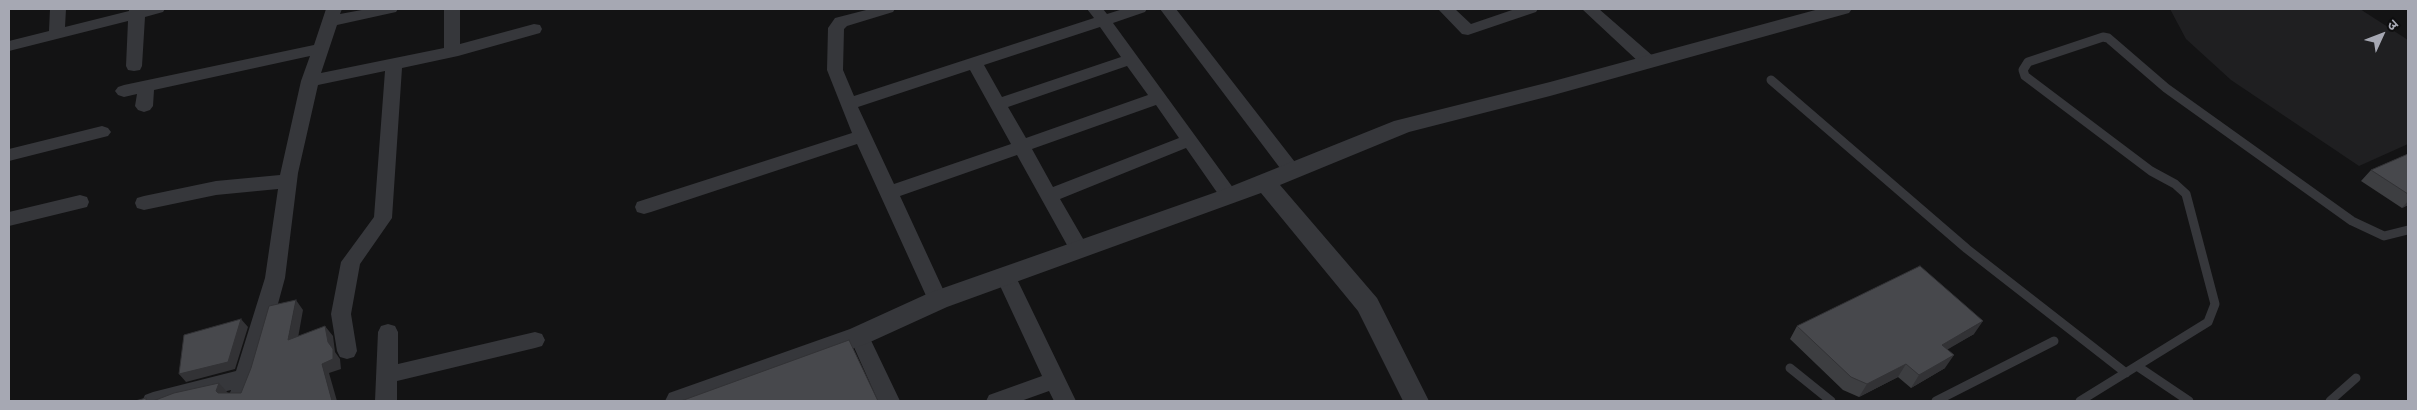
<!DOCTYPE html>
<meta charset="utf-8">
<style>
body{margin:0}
#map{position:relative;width:2417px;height:410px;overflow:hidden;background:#131314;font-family:"Asap Condensed","Noto Sans Devanagari",sans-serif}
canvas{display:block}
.frame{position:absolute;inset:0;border:10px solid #a6a8b3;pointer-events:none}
.north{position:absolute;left:2357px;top:10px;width:50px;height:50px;-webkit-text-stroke:4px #0e0e0f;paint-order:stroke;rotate:47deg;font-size:14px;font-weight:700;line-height:20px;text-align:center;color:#a6a8b3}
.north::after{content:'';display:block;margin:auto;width:18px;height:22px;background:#a6a8b3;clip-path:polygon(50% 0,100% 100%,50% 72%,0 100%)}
</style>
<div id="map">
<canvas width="2417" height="410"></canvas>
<div class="frame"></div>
<div class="north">उ</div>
</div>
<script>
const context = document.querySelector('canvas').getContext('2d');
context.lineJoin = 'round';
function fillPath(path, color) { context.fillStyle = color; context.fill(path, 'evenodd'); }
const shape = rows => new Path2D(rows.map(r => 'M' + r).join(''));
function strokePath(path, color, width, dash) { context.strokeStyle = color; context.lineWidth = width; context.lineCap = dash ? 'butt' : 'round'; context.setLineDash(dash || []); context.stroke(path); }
const built = shape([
 [2170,9,2360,9,2408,40,2408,144,2359,166,2231,80,2186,39]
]);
const service = shape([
 [1771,80,1967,249,2126,373],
 [2137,366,2189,401],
 [1790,368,1831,401],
 [1936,401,2054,341],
 [2080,401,2208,322,2215,304,2186,194,2175,184,2151,171,2025,76,2023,70,2028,62,2103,37,2108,38,2166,88,2352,221,2384,236,2408,230],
 [2330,401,2356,378]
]);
const minor = shape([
 [50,9,66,9,65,27,129,11,129,9,165,9,163,12,145,17,142,66,140,70,134,71,128,70,126,66,128,21,9,51,9,41,49,31,50,9],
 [326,9,342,9,340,14,367,9,398,9,396,12,337,25,321,73,444,48,444,9,460,9,460,44,534,24,540,25,542,29,540,33,458,56,402,68,392,218,360,264,351,314,357,351,354,357,347,359,340,357,337,351,331,314,341,262,374,217,385,71,318,85,298,173,285,278,258,377,249,401,227,401,231,390,186,401,142,401,145,395,153,392,236,371,265,278,278,189,216,195,144,210,137,208,135,203,137,198,144,196,216,181,280,175,301,81,310,56,154,90,153,106,150,110,144,112,138,110,135,106,137,94,124,97,118,95,115,91,118,87,124,85,314,45,326,9],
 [870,9,895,9,893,12,847,26,844,29,843,70,854,96,1094,18,1087,9,1103,9,1107,14,1123,9,1147,9,1145,12,1113,23,1239,196,1237,201,1230,203,1223,201,1186,148,1060,199,1089,249,1086,254,1079,256,1072,254,1017,155,900,196,948,300,945,305,938,308,931,305,928,300,857,144,651,212,644,214,637,212,635,207,637,202,852,133,827,70,828,28,835,18,870,9],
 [1100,27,1121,57,1002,97,984,65,1100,27],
 [1127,66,1148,95,1026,138,1008,107,1127,66],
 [970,70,1011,144,894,184,858,107,970,70],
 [1156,105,1179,138,1053,187,1032,149,1156,105],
 [1160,9,1176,9,1298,166,1301,171,1298,176,1292,177,1286,176,1160,9],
 [1438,9,1455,9,1471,24,1515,9,1538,9,1536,12,1468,35,1462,34,1438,9],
 [1582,9,1599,9,1654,57,1656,61,1654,65,1642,65,1582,9],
 [102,126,108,128,111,132,108,136,9,161,9,149,102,126],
 [80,195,87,197,89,202,87,207,9,226,9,212,80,195],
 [1005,268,1012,270,1015,275,1076,401,1054,401,1049,391,1021,401,986,401,989,395,1042,376,995,275,998,270,1005,268],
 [388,324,395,326,398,332,398,364,535,332,542,334,545,340,542,346,535,348,397,381,397,401,375,401,378,332,381,326,388,324],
 [859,328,866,330,900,401,878,401,849,336,852,330,859,328]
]);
const tertiary = shape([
 [1819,9,1852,9,1849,13,1550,96,1409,132,1280,185,1377,298,1429,401,1403,401,1358,311,1261,193,947,307,868,343,710,401,665,401,669,393,850,329,929,293,1222,190,1394,121,1550,82,1819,9]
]);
const wall = shape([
 [2408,154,2408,205,2402,208,2361,181,2371,170],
 [1797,326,1974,334,1947,349,1945,368,1911,388,1898,377,1859,397,1843,390,1790,339]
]);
const shadedWall = shape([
 [2408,201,2408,205,2402,208],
 [296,300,303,310,296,349,288,340],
 [241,319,248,327,235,369,186,382,179,374],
 [1983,321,1974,334,1933,358,1942,345],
 [325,326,333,336,335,352,340,359,341,369,329,373,337,401,332,401,322,364],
 [1954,355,1945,368,1911,388,1919,375],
 [1906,364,1898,377,1859,397,1867,384],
 [219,383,228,393,225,400,216,391]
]);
const building = shape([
 [2408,154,2408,194,2371,170,2408,154],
 [1920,266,1983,321,1942,345,1954,355,1919,375,1906,364,1867,384,1851,377,1797,326,1920,266],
 [296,300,288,340,325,326,328,342,333,349,333,359,322,364,332,401,153,401,174,393,219,383,216,391,218,393,241,393,251,368,269,306,296,300],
 [241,319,228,362,179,374,184,335,241,319],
 [849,340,878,401,681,401,849,340],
 [146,398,146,401,135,401,146,398]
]);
fillPath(built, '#1f1f21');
strokePath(service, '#36373b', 9);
fillPath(minor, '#36373b');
fillPath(tertiary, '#36373b');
fillPath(wall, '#3d3e41');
fillPath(shadedWall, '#323235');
fillPath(building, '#47484c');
strokePath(building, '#323235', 1);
</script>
